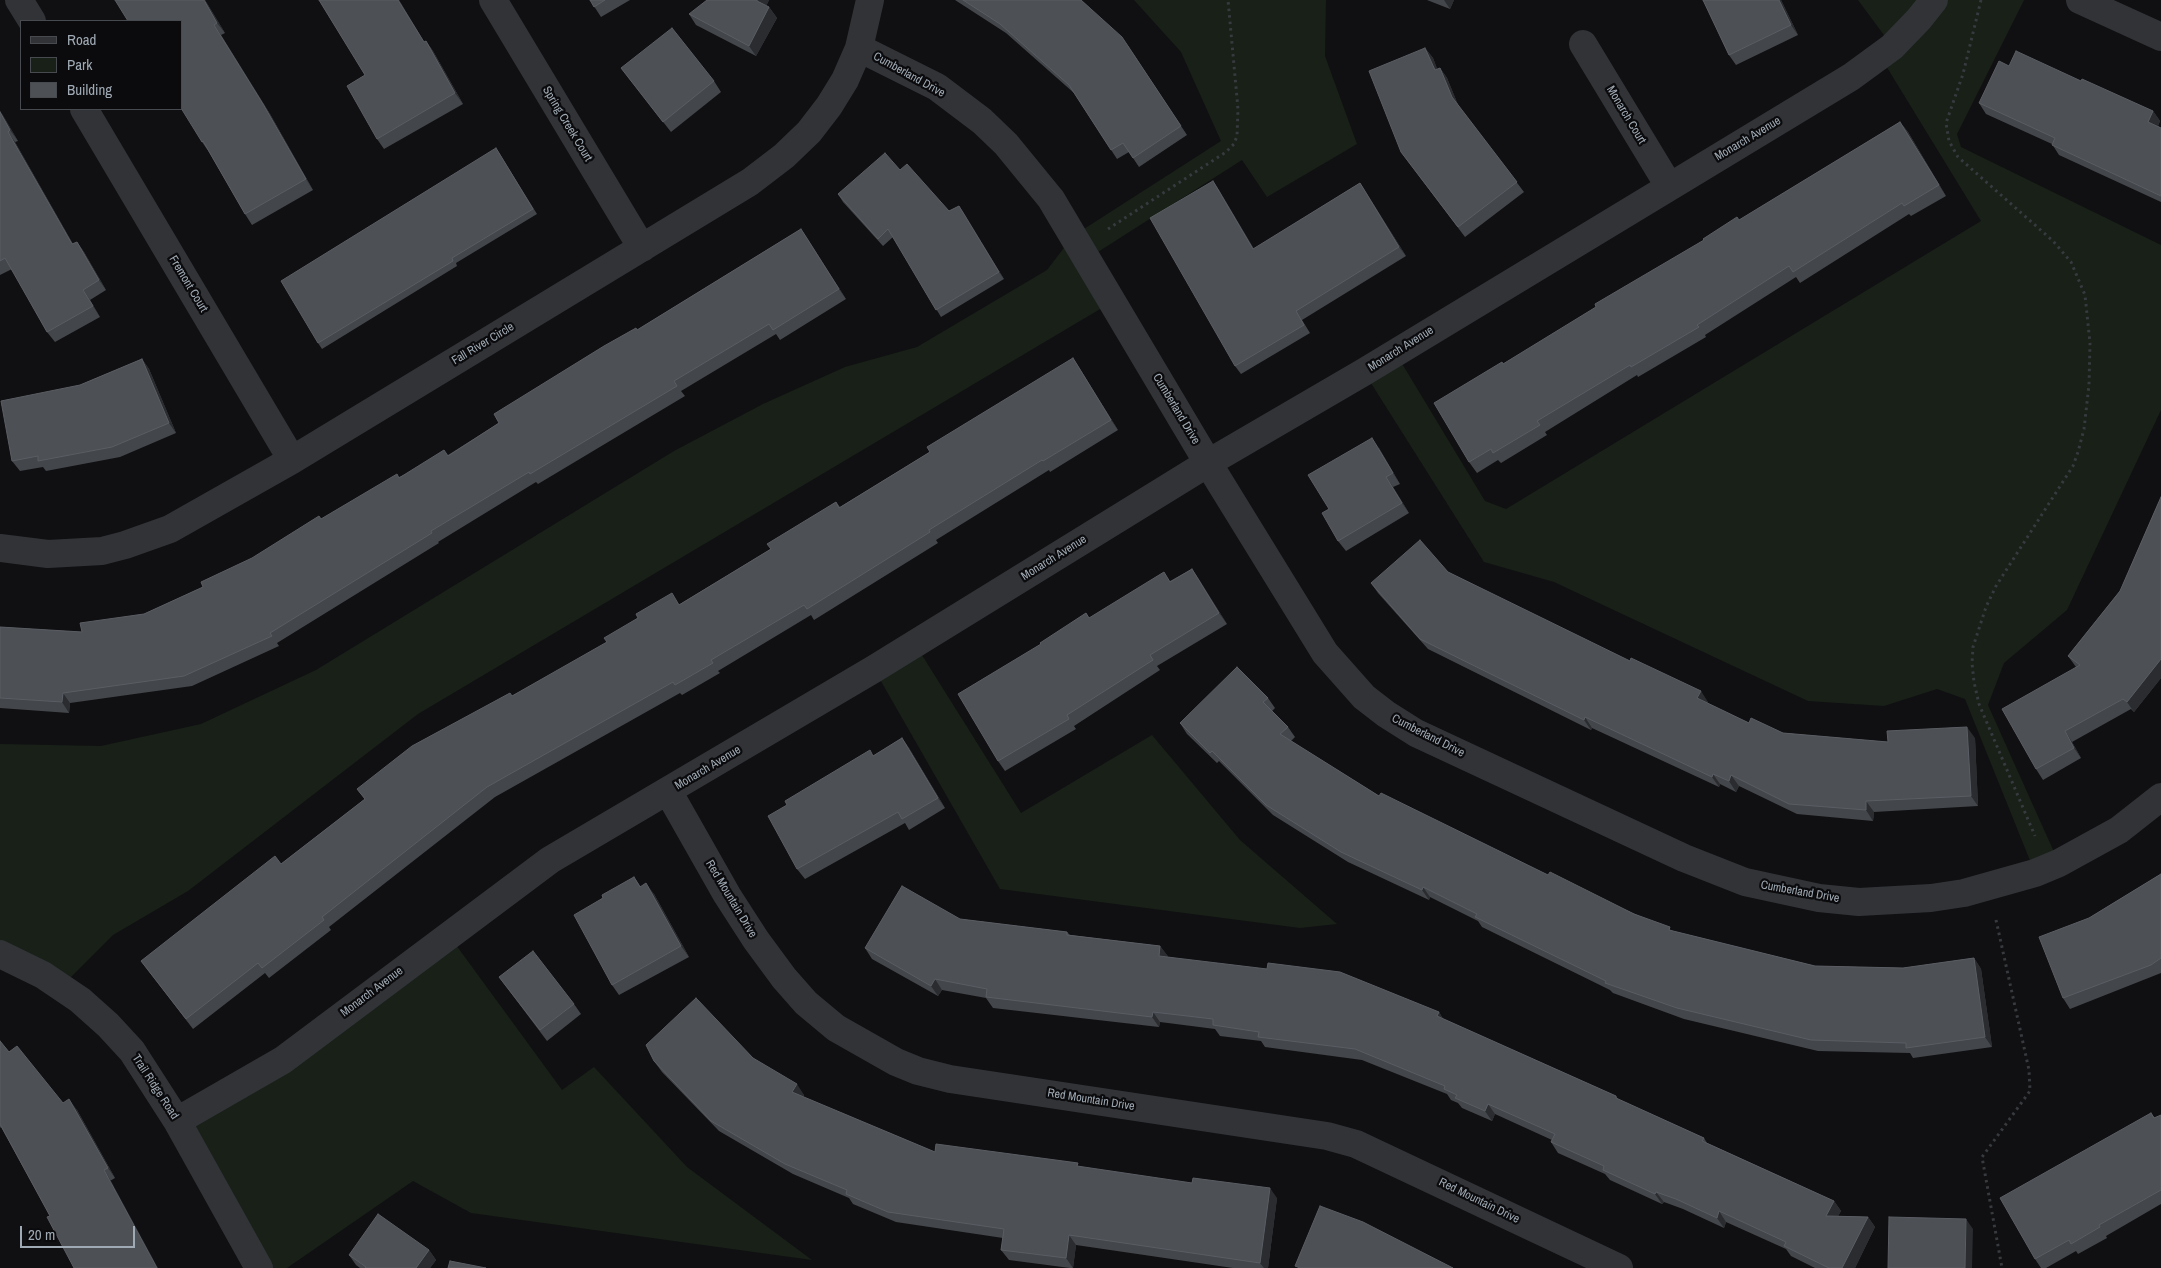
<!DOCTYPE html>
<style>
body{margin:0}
#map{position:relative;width:2161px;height:1268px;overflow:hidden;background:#101012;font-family:"Archivo Narrow",sans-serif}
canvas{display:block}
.legend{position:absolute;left:20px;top:20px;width:162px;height:90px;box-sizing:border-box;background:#0b0b0d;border:1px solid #474b50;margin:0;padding:6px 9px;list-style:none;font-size:15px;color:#a0aab4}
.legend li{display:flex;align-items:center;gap:10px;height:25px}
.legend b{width:25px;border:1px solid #474b50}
.scale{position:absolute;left:20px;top:1226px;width:115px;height:22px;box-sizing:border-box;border:2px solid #a0aab4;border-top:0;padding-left:6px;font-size:15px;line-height:18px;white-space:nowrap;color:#a0aab4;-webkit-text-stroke:4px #0b0b0d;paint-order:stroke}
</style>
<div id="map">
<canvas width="2161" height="1268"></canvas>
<ul class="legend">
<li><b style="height:6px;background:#313337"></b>Road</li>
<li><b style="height:14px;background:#182018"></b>Park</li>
<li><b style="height:14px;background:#4d5055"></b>Building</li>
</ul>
<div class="scale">20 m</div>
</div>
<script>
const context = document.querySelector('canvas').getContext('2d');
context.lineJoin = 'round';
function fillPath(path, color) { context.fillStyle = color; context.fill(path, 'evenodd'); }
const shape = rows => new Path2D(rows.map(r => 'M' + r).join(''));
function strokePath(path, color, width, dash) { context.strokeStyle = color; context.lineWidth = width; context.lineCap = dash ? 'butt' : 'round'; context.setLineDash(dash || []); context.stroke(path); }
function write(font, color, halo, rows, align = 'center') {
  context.font = font + ' "Archivo Narrow",sans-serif'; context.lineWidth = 4.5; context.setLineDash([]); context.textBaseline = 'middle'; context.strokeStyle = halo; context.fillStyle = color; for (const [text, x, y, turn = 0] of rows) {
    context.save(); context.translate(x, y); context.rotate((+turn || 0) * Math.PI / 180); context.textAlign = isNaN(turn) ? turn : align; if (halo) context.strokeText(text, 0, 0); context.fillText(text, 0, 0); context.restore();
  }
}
const green = shape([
 [1134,0,1326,0,1325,56,1357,144,1267,197,1242,160,1087,259,1112,302,418,714,188,891,113,935,62,986,0,954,0,744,101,746,201,724,316,670,674,451,763,404,845,367,917,347,1047,270,1073,236,1221,141,1181,52],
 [1858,0,2024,0,1957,134,1961,147,2161,245,2161,410,2067,610,2004,663,1988,705,2059,863,2035,873,1965,699,1937,689,1884,706,1808,701,1554,582,1484,562,1364,372,1395,352,1485,501,1506,509,1981,221,1880,56,1892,46],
 [915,644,1021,813,1152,735,1240,840,1337,924,1300,928,1000,889,874,669],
 [448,934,562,1090,594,1067,687,1167,812,1260,471,1213,413,1181,287,1268,259,1268,177,1121]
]);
const path = shape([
 [1981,0,1963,74,1946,123,1949,141,1958,157,2053,241,2071,262,2085,295,2090,343,2089,385,2084,429,2078,452,2073,466,1996,586,1986,607,1973,647,1972,663,1974,682,1979,704,2035,836],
 [1108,229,1226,152,1234,144,1237,136,1238,109,1228,0],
 [1996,920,2029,1070,2030,1091,1982,1157,2002,1268]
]);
const minor = shape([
 [19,0,32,21],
 [493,0,642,248],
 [2080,0,2161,37],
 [1583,44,1669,186],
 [859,48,937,87,982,121,1006,144,1051,199,1208,463,1325,653,1364,697,1386,714,1416,733,1684,858,1745,882,1819,898,1859,902,1931,898,1964,893,2035,873,2059,863,2119,830,2161,797],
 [84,109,292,460],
 [0,548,48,554,102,551,125,545,170,529,292,460,750,182,784,156,809,132,829,106,845,80,859,48,870,0],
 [668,791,727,895,756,940,784,978,806,1003,836,1028,896,1062,918,1071,950,1079,1327,1136,1356,1144,1619,1268],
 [0,954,43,975,80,1000,108,1025,132,1051,177,1121,259,1268],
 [177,1121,283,1060,550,860,874,669,1208,463,1364,372,1851,77,1892,47,1919,19,1934,0]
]);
const wall = shape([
 [205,0,225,33,221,35,270,114,313,190,252,225,245,214,209,152,202,142],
 [319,0,399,0,424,42,426,41,433,51,463,104,384,149,377,139,365,75],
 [590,0,630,0,601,17],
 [769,0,766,6,769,7,777,18,756,56,696,25,689,14],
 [955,0,1081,0,1128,46,1187,135,1139,167,1129,152,1117,159,1074,93,1006,33],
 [1427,0,1454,0,1450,9],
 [1703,0,1781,0,1798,35,1736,65,1729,55],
 [1425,48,1433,58,1437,69,1440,68,1447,78,1458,105,1524,192,1465,237,1401,152],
 [2009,66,2081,81,2153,111,2160,121,2158,126,2161,128,2161,202,2059,155,2052,144,1986,114,1979,103],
 [621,68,714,81,721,92,671,132],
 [0,111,18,141,15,142,73,244,77,242,84,252,106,290,90,300,100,317,55,342,47,332,12,269,0,275],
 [1900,122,1908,132,1946,196,1911,216,1909,214,1800,283,1796,277,1705,335,1706,337,1638,377,1637,375,1545,432,1547,435,1501,463,1498,460,1477,473,1469,462,1504,364],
 [496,148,537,214,456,263,457,266,322,349,318,343],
 [900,170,949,211,959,206,1004,279,941,317,893,237,883,246,843,202,838,194],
 [1213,181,1219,190,1254,249,1360,183,1406,256,1302,320,1310,333,1241,374,1235,366],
 [801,229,846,299,780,340,776,334,681,391,685,396,538,484,536,482,438,542,439,543,277,643,279,646,192,686,70,703,69,713,0,708,0,627,82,632,144,614,203,587,321,519,399,477,448,455,499,423,637,330],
 [1073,358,1080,369,1118,430,1050,472,1049,470,936,540,938,543,814,620,811,615,718,671,720,673,682,695,680,693,495,797,329,927,331,930,269,978,265,973,193,1029,141,961,281,864,365,799,357,789,512,696,680,604,771,549,836,502,840,507,930,452],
 [142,359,149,369,176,433,120,457,46,471,43,467,20,471,12,461,80,385],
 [1379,448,1400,484,1393,487,1409,513,1346,551,1338,541,1329,509],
 [2161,497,2161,678,2134,712,2131,709,2072,742,2081,758,2043,780,2036,769,2076,667,2068,656,2120,591],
 [1192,569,1227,624,1157,666,1160,670,1074,726,1076,729,1005,771,998,761,1041,644,1086,613,1089,618,1170,581],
 [1448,572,1708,702,1707,703,1749,723,1783,733,1888,742,1975,738,1978,806,1874,812,1873,821,1797,814,1739,786,1736,792,1720,784,1719,787,1592,728,1591,730,1428,649,1378,593,1371,583],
 [1268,698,1275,708,1272,711,1288,727,1295,737,1291,741,1379,796,1548,875,1673,931,1815,966,1903,968,1974,958,1981,969,1992,1047,1913,1058,1910,1053,1818,1051,1684,1019,1613,993,1610,990,1482,927,1478,921,1430,897,1429,900,1348,862,1273,815,1219,761,1217,763,1187,734,1180,723],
 [902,738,909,748,945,808,909,830,905,823,805,879,797,869,873,756],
 [2161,874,2161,973,2070,1009,2063,998,2089,918],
 [634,877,641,887,654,894,689,957,619,995,612,985,603,898],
 [960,919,1067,932,1070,935,1160,946,1168,957,1439,1012,1443,1019,1616,1096,1618,1099,1704,1138,1707,1143,1834,1201,1841,1211,1838,1216,1868,1217,1875,1227,1855,1268,1815,1268,1791,1256,1786,1249,1726,1222,1724,1228,1683,1209,1664,1202,1662,1204,1610,1180,1605,1174,1558,1153,1551,1142,1552,1140,1495,1114,1492,1121,1462,1108,1458,1103,1451,1100,1447,1094,1362,1060,1265,1047,1261,1041,1220,1036,1215,1029,1160,1022,1159,1027,993,1008,986,998,942,990,938,996,872,959,865,948],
 [499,977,574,1004,581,1014,547,1041],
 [0,1041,9,1052,63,1103,77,1110,115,1178,50,1216,1,1127,0,1128],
 [753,1058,804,1095,803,1097,935,1152,1081,1167,1277,1198,1268,1268,1233,1268,1076,1245,1073,1268,1070,1268,1009,1260,1001,1250,1003,1238,896,1222,853,1204,849,1198,793,1174,719,1131,662,1072,654,1061],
 [2151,1113,2155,1118,2161,1115,2161,1204,2106,1236,2107,1238,2078,1254,2076,1251,2046,1268,2041,1268,2035,1259],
 [429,1250,436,1260,430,1268,360,1268,356,1265,349,1255]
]);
const shadedWall = shape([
 [204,0,205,0,225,33,217,23],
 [398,0,399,0,431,53,424,42],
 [757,0,769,0,764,11,757,1],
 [1444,0,1454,0,1450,9],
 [1779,0,1781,0,1798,35,1791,25],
 [769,7,777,18,756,56,749,46],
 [214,25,221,35,270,114,313,190,306,179],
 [426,41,433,51,463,104,455,93],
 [1425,48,1433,58,1442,81,1435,70],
 [1440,68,1447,78,1459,107,1452,97],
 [0,111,3,115,18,141,10,130,0,112],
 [2153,111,2160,121,2155,132,2148,122],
 [1900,122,1908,132,1946,196,1939,185],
 [8,132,15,142,79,255,72,244],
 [1213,181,1219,190,1259,258,1253,249],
 [1360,183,1366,192,1406,256,1399,247],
 [959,206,964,213,1004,279,999,272],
 [801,229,808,239,846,299,839,289],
 [77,242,84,252,106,290,99,280],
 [83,290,90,300,100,317,93,306],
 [1073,358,1080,369,1118,430,1111,420],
 [142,359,149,369,176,433,169,423],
 [1372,438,1379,448,1400,484,1393,473],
 [1386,477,1393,487,1409,513,1402,503],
 [1192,569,1199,579,1227,624,1219,613],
 [2161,659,2161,678,2134,712,2127,702],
 [1701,691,1708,702,1705,709,1697,698],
 [63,693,70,703,69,713,62,702],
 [1585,717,1592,728,1591,730,1584,720],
 [1967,727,1975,738,1978,806,1971,796],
 [2065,731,2072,742,2081,758,2074,748],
 [902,738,909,748,945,808,938,798],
 [1713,774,1720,784,1719,787,1712,777],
 [1731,775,1739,786,1736,792,1729,781],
 [1866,801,1874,812,1873,821,1866,810],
 [646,883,654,894,689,957,681,946],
 [1423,887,1430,897,1429,900,1422,890],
 [1160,946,1168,956,1166,966,1159,956],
 [1974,958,1981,969,1992,1047,1985,1037],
 [935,979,942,990,938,996,931,986],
 [1153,1012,1160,1022,1159,1027,1152,1017],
 [1439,1012,1446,1023,1437,1016],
 [797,1084,804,1095,799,1102,792,1092],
 [69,1099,77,1110,115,1178,108,1168],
 [1488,1104,1495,1114,1492,1121,1485,1111],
 [104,1170,111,1181,158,1268,157,1268],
 [1270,1188,1277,1198,1268,1268,1264,1268,1260,1263],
 [1656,1192,1664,1202,1662,1204,1655,1194],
 [1834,1201,1841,1211,1833,1226,1826,1216],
 [1719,1211,1726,1222,1724,1228,1717,1218],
 [1868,1217,1875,1227,1855,1268,1842,1268],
 [1966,1219,1973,1229,1972,1268,1965,1268],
 [1069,1235,1076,1245,1073,1268,1066,1258],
 [429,1250,436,1260,430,1268,416,1268]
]);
const building = shape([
 [115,0,204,0,217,23,214,25,263,104,306,179,245,214,203,141,202,142,181,108,181,21,128,21,115,0],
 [319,0,398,0,424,42,426,41,455,93,377,139,347,86,365,75,319,0],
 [590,0,605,0,594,7,590,0],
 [707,0,757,0,757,1,769,7,749,46,689,14,707,0],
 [963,0,1081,0,1122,37,1181,126,1133,158,1123,143,1111,150,1069,85,1000,24,963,0],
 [1703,0,1779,0,1791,25,1729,55,1703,0],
 [672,28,714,81,663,122,621,68,672,28],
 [1425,48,1435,70,1440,68,1452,97,1517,182,1458,227,1401,152,1369,71,1425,48],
 [2016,51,2081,81,2082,79,2153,111,2148,122,2161,128,2161,196,2052,145,2055,138,1979,103,1999,61,2009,66,2016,51],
 [0,112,10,130,8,132,72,244,77,242,99,280,83,290,93,306,47,332,5,258,0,261,0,112],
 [1900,122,1939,185,1904,206,1902,203,1793,272,1789,266,1697,325,1699,327,1631,367,1630,365,1537,421,1540,425,1493,453,1491,449,1469,462,1434,403,1502,362,1503,364,1596,307,1595,304,1704,240,1703,239,1737,217,1739,220,1900,122],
 [496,148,533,209,452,258,453,261,318,343,281,281,496,148],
 [885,153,900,170,907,164,949,211,959,206,999,272,936,310,888,229,878,239,838,194,885,153],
 [1213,181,1253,249,1360,183,1399,247,1296,311,1304,325,1235,366,1150,218,1213,181],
 [801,229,839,289,773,330,769,324,674,381,677,386,530,474,529,472,431,531,432,533,270,633,272,636,184,676,63,693,62,702,0,698,0,627,82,632,80,623,144,614,203,587,201,582,252,558,319,516,321,519,397,474,399,478,444,450,448,456,499,423,494,414,604,346,636,328,637,330,801,229],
 [1073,358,1111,420,1043,461,1042,460,929,530,930,532,807,609,804,605,711,660,713,663,675,685,673,682,487,787,322,917,324,920,262,968,258,963,186,1019,141,961,275,856,281,864,365,799,357,789,412,746,510,693,512,696,607,642,604,638,638,618,636,614,672,593,679,605,771,549,767,544,836,502,839,508,930,452,927,447,1073,358],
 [142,359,169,423,112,447,38,461,38,456,12,461,1,401,80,385,142,359],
 [1372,438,1393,473,1386,477,1402,503,1338,541,1322,513,1329,509,1308,475,1372,438],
 [2161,497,2161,659,2127,702,2123,699,2065,731,2074,748,2036,769,2002,709,2080,665,2068,656,2120,591,2161,497],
 [1420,540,1448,572,1630,661,1631,658,1701,691,1697,698,1749,723,1751,718,1783,733,1888,742,1887,731,1967,727,1971,796,1866,801,1866,810,1789,804,1731,775,1729,781,1713,774,1712,777,1585,717,1584,720,1420,639,1371,583,1420,540],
 [1192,569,1219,613,1150,655,1153,660,1067,715,1069,719,998,761,958,694,1041,644,1040,643,1086,613,1089,618,1164,572,1170,582,1192,569],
 [1237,667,1268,698,1263,702,1288,727,1280,734,1379,796,1381,793,1548,875,1550,872,1634,914,1670,927,1669,930,1815,966,1903,968,1974,958,1985,1037,1906,1048,1906,1043,1811,1040,1677,1008,1605,983,1606,981,1475,917,1477,914,1423,887,1422,890,1341,852,1266,805,1212,751,1210,753,1180,723,1237,667],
 [902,738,938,798,902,819,898,812,797,869,768,816,787,805,785,801,870,750,873,756,902,738],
 [2161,874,2161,958,2151,965,2063,998,2039,937,2089,918,2161,874],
 [634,877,640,887,646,883,681,946,612,985,574,915,603,898,602,895,634,877],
 [902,886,960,919,1067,932,1067,935,1160,946,1159,956,1267,969,1268,963,1340,972,1439,1012,1437,1016,1616,1096,1616,1098,1704,1138,1702,1141,1834,1201,1826,1216,1868,1217,1842,1268,1829,1268,1784,1246,1786,1242,1719,1211,1717,1218,1676,1199,1656,1192,1655,1194,1603,1170,1604,1166,1551,1142,1555,1134,1488,1104,1485,1111,1455,1098,1457,1095,1444,1089,1445,1086,1355,1049,1258,1037,1259,1032,1213,1025,1213,1019,1153,1012,1152,1017,986,997,987,989,935,979,931,986,865,948,902,886],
 [533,951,574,1004,540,1030,499,977,533,951],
 [696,998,753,1058,797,1084,792,1092,935,1152,936,1144,1078,1163,1077,1166,1192,1183,1193,1178,1270,1188,1260,1263,1069,1235,1066,1258,1001,1250,1004,1229,888,1212,846,1194,847,1190,785,1164,711,1121,654,1061,646,1045,696,998],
 [0,1041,9,1052,17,1046,63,1103,69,1099,108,1168,104,1170,157,1268,74,1268,47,1217,50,1216,0,1124,0,1041],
 [2151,1113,2154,1118,2161,1115,2161,1190,2099,1225,2100,1227,2071,1244,2069,1240,2035,1259,2000,1198,2151,1113],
 [1320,1206,1363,1222,1453,1268,1300,1268,1295,1266,1320,1206],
 [378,1214,429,1250,416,1268,365,1268,366,1267,349,1255,378,1214],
 [1889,1217,1966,1219,1965,1268,1888,1268,1889,1217],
 [450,1261,486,1268,448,1268,450,1261]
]);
const streetNames = [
 ["Cumberland Drive",909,75,29],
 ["Monarch Court",1626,115,59],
 ["Spring Creek Court",567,124,59],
 ["Monarch Avenue",1748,139,-31],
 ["Fremont Court",188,284,59],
 ["Fall River Circle",483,344,-31],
 ["Monarch Avenue",1401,349,-32],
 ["Cumberland Drive",1176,409,59],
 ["Monarch Avenue",1054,558,-32],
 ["Cumberland Drive",1428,736,27],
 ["Monarch Avenue",708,768,-31],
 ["Cumberland Drive",1800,892,10],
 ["Red Mountain Drive",731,899,59],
 ["Monarch Avenue",372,992,-37],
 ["Trail Ridge Road",155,1087,57],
 ["Red Mountain Drive",1091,1100,9],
 ["Red Mountain Drive",1479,1201,26]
];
fillPath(green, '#182018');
strokePath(path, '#373a3e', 3, [2.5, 4]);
strokePath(minor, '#313337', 28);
fillPath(wall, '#43464a');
fillPath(shadedWall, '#2a2c2f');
fillPath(building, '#4d5055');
strokePath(building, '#5a5e64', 1);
write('12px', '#a0aab4', '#0b0b0d', streetNames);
</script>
